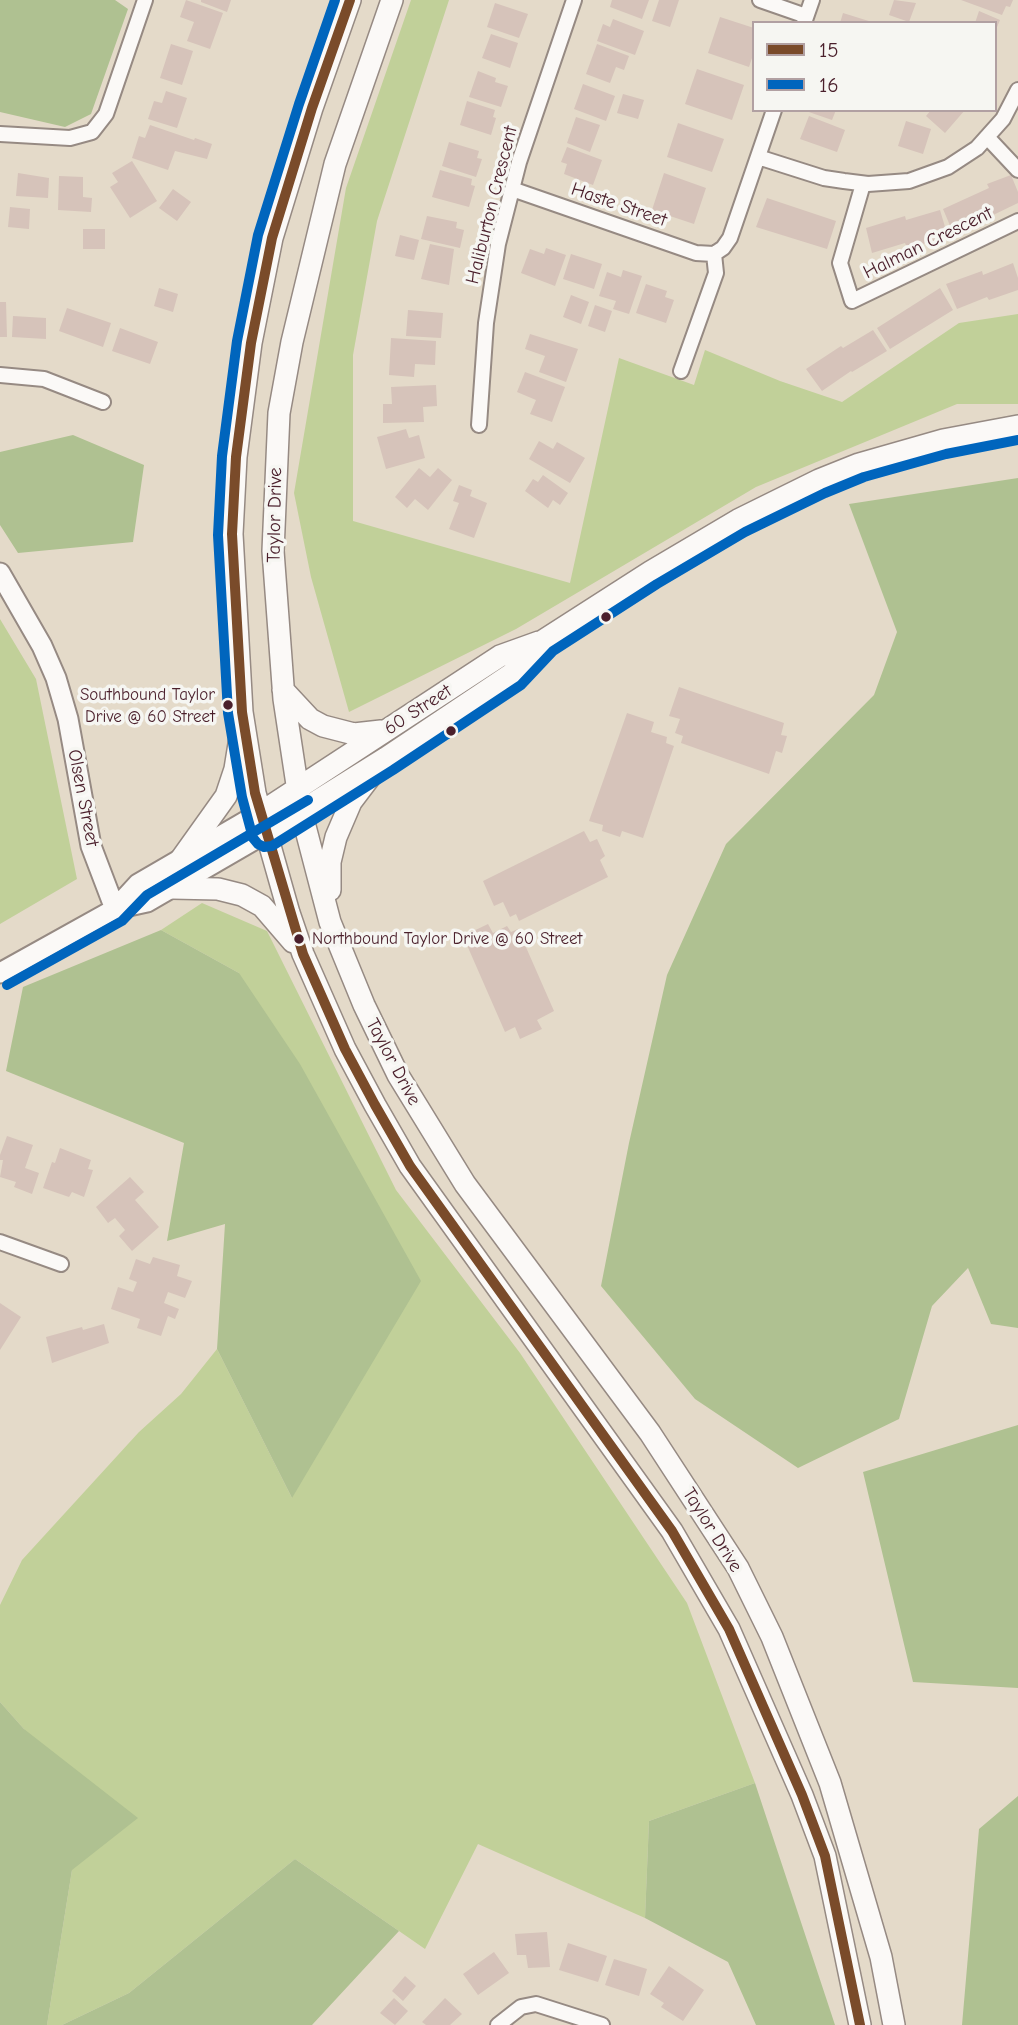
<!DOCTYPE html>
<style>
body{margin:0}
#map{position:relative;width:1018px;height:2025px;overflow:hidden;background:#e4dac9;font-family:"Comic Neue",sans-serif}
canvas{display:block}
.legend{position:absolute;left:752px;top:21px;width:245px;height:91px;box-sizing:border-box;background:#f6f6f2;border:2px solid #b1a0a2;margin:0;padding:9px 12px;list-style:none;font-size:21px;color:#4a1f2b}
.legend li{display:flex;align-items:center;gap:14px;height:35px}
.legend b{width:35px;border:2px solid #b1a0a2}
</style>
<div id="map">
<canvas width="1018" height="2025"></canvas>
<ul class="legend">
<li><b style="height:9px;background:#7a4b2a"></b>15</li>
<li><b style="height:9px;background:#0065bd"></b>16</li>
</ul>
</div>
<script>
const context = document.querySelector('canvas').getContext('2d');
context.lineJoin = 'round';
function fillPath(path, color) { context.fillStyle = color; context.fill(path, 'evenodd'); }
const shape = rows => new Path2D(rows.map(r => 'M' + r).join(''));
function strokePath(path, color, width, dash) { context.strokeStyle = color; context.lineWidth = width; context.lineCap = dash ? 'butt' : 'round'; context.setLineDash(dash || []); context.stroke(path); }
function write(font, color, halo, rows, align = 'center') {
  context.font = font + ' "Comic Neue",sans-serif'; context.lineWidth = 7; context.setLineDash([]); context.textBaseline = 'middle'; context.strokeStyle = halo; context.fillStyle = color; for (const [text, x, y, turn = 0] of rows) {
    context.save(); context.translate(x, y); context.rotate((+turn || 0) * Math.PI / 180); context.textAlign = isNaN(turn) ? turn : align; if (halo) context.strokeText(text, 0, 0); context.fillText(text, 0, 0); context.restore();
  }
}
const green = shape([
 [411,0,449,0,377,221,353,355,353,521,570,583,619,358,694,385,705,350,780,381,842,402,959,323,1018,314,1018,404,957,404,756,487,516,629,349,712,311,577,294,493,346,188],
 [0,619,36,679,77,879,0,924],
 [202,903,267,931,396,1190,520,1353,687,1603,755,1783,649,1821,645,1918,478,1844,425,1949,295,1859,129,1993,62,2025,47,2025,72,1870,24,1729,0,1702,0,1605,22,1560,139,1432,181,1394,217,1349,292,1498,239,973,161,930]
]);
const forest = shape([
 [0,0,115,0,128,9,91,114,65,127,0,112],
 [73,435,144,465,133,542,18,553,0,525,0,452],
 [1018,478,1018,1328,991,1324,968,1268,932,1306,899,1419,798,1468,695,1399,601,1286,629,1143,667,975,726,844,874,695,897,632,849,504],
 [161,930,239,973,300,1064,421,1281,292,1498,217,1349,225,1224,167,1241,184,1143,6,1071,23,987],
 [1018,1425,1018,1688,913,1682,863,1472],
 [0,1702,24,1729,138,1818,72,1870,47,2025,0,2025],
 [755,1783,835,2025,756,2025,728,1962,645,1918,649,1821],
 [1018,1796,1018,2025,962,2025,979,1829],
 [295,1859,399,1931,312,2025,62,2025,129,1993]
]);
const building = shape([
 [186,0,223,13,210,49,187,41,194,22,180,17],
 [201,0,231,0,227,12,201,2],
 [612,0,649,0,642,19,610,7],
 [659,0,679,0,670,27,652,21],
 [894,0,916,3,909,22,889,15],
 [961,0,1013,0,1010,7,1006,6,1002,15],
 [495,3,528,14,519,38,487,27],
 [979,11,1000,20,995,32,995,23,975,23],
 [843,13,872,22,872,23,840,23],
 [720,17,754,28,754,52,749,67,708,53],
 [613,19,644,31,635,55,597,41,603,24,610,27],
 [491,34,518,43,510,68,482,58],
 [171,44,193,51,182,85,160,78],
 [597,44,629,56,624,70,616,67,610,83,586,74],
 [697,69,744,85,732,120,685,104],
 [478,71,496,78,495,82,508,86,501,107,469,97],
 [583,84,615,96,606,121,574,109],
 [166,91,187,98,177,128,148,119,154,101,162,103],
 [623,94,644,100,638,119,617,113],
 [467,101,495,110,493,117,496,118,491,135,460,125],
 [803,110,836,110,832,120],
 [931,110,965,110,945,133,926,116],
 [809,116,845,130,837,152,800,139],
 [576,117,600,125,590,152,567,143],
 [906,121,931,129,923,154,898,146],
 [678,123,724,139,712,172,667,157],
 [150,125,194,140,195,138,212,144,207,159,175,151,168,170,132,158,139,136,145,138],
 [449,142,479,151,477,158,482,159,476,177,442,166],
 [567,147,602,160,593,185,564,174,567,164,561,162],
 [132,161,157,201,130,218,110,187,118,182,112,173],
 [440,170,472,179,471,185,475,186,469,207,432,197],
 [18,173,49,178,48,198,16,196],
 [664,173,706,188,694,224,652,210],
 [1011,175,1018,192,1018,203,989,217,990,220,954,235,943,209,989,188,987,184],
 [59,176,83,177,83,197,92,198,91,212,58,210],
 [173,189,191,202,177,221,159,208],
 [767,198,836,221,827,249,756,227],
 [10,207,30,209,29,229,8,227],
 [940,210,948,237,907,248,905,243,872,253,866,228,905,216,906,220],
 [427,216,457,222,456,228,464,230,460,248,421,239],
 [83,229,105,229,105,249,83,249],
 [400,235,419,240,414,260,395,256],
 [430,244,454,249,449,285,421,279],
 [546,248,566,255,555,286,521,273,530,249,544,254],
 [571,254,602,264,594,289,563,279],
 [1013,263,1018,278,1018,290,989,300,987,297,957,309,946,284,982,271,983,275],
 [623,270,642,276,629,314,613,309,616,301,599,296,607,272,621,277],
 [646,284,667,291,665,297,674,300,666,323,636,313],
 [159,288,178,294,173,312,154,306],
 [940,288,953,310,890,349,877,328],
 [571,295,589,302,581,324,563,317],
 [0,302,6,302,7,337,0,337],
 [595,305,612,311,605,332,588,326],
 [67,308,111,323,103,347,59,331],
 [408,310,443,313,441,338,406,336],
 [13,316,46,318,46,339,12,337],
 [120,328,158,342,150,364,112,351],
 [873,330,887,351,852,372,851,371,822,391,806,369,841,346,843,348],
 [530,334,578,349,566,382,539,372,545,356,525,349],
 [391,338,436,341,435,365,415,364,414,377,389,375],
 [525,372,565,387,552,422,530,414,536,400,517,392],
 [436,385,437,406,423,407,424,422,383,423,383,404,392,404,391,387],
 [406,429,409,438,419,435,425,458,386,469,377,437],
 [539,441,553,449,557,442,585,458,570,483,529,459],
 [419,468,430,477,438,468,452,480,428,510,415,499,407,508,395,497],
 [543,475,568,493,560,505,553,500,548,508,525,491,533,479,538,482],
 [459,485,472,490,470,496,487,503,474,538,449,529,459,503,453,501],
 [679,687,784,723,781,735,787,736,782,753,776,751,769,774,681,743,683,736,675,733,680,719,669,716],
 [627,713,654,722,651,732,667,737,666,743,674,746,643,838,622,831,620,837,602,831,603,825,589,821],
 [584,831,590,842,597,839,605,856,600,860,608,877,519,921,516,914,510,917,503,902,494,906,483,881],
 [488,924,493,933,507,926,511,932,518,929,554,1011,537,1020,542,1029,520,1039,515,1027,505,1032,463,936],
 [7,1136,33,1145,25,1168,39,1173,32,1194,14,1187,16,1182,0,1177,3,1160,0,1160,0,1155],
 [60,1148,91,1160,88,1169,93,1170,84,1197,72,1192,69,1197,43,1188,52,1162,55,1163],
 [130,1177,144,1192,135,1200,159,1227,132,1251,119,1236,125,1230,115,1218,108,1223,96,1207],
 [153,1257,180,1265,177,1276,192,1281,185,1298,168,1292,164,1303,179,1309,175,1319,168,1316,161,1336,137,1328,140,1319,111,1309,118,1287,133,1292,137,1282,129,1279,136,1259,150,1264],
 [0,1303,21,1317,0,1350],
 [104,1324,109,1343,52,1363,46,1337,82,1327,83,1330],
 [547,1932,550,1967,528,1968,526,1955,517,1955,515,1934],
 [568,1943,607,1956,598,1982,559,1970],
 [494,1952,509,1973,478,1995,463,1974],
 [614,1959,647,1969,639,1996,605,1985],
 [669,1966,704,1990,683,2021,661,2007,664,2003,650,1994],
 [405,1976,416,1986,403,2001,392,1991],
 [394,1998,408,2011,395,2025,380,2013],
 [445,1998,462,2014,450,2025,426,2025,422,2022]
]);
const minor = shape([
 [760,0,806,16],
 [804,23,812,0],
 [0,134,70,138,92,132,106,114,145,0],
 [988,138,1018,170],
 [758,157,824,178,844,181,868,184,909,181,948,167,977,148,1003,119,1018,90],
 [863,184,840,263,852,301,1018,221],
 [512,189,696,253,714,254],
 [714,254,723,248,730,238,774,110],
 [681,371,716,273,714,254],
 [0,375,44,379,103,402],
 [479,425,486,323,498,244,519,162,574,0],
 [0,1242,61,1264],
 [498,2025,521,2007,536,2004,602,2025]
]);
const tertiary = shape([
 [0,573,42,646,56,678,68,719,91,846,115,909],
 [115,909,138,884,260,813],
 [0,973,115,909,147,902,266,833]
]);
const secondary = shape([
 [350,0,312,108,272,238,251,343,236,457,232,534,242,712,255,793,289,913,303,954,345,1049,375,1105,410,1166,672,1531,729,1629,802,1795,825,1856,860,2025],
 [392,0,335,164,292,342,279,413,273,551,284,699,301,811,330,922,364,1005,398,1075,465,1184,650,1433,738,1568,772,1637,830,1783,881,1957,894,2025],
 [283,690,310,719,323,726,354,734,381,731],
 [260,813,500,656,539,642],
 [266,833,386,758,513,673,544,640,650,572,738,520,819,480,859,464,943,440,1018,426],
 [181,859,226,796,235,769,240,738],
 [172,888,218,889,242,895,262,906,293,942],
 [330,890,330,862,336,837,351,802,373,773]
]);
const bus1 = shape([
 [350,0,312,108,272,238,251,343,236,457,232,534,242,712,255,793,303,954,345,1049,375,1105,410,1166,672,1531,729,1629,802,1795,825,1856,860,2025]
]);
const bus2 = shape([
 [335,0,299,104,258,235,237,341,222,456,218,535,228,713,242,797,253,838,258,844,264,847,272,846,393,770,521,685,553,651,657,584,745,532,825,493,864,477,946,454,1018,440],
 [7,985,122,921,147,895,308,800]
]);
const markers = [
 [606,617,6,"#4a1f2b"],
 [228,705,6,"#4a1f2b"],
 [451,731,6,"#4a1f2b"],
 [299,939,6,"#4a1f2b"]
];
const busNames = [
 ["Southbound Taylor",215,695],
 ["Drive @ 60 Street",215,717],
 ["Northbound Taylor Drive @ 60 Street",312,939,"left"]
];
const streetNames = [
 ["Haliburton Crescent",492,205,-76],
 ["Haste Street",619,205,19],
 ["Halman Crescent",928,243,-26],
 ["Taylor Drive",275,515,-89],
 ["60 Street",418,710,-33],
 ["Olsen Street",83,798,79],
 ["Taylor Drive",393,1062,62],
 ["Taylor Drive",712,1530,58]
];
fillPath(green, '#c1d099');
fillPath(forest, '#afc191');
fillPath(building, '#d6c3ba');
strokePath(minor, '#968a83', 18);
strokePath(tertiary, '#968a83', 23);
strokePath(secondary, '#968a83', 24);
strokePath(minor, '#fbf9f7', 14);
strokePath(tertiary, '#fbf9f7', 19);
strokePath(secondary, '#fbf9f7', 21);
strokePath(bus1, '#7a4b2a', 10);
strokePath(bus2, '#0065bd', 10);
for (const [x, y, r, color] of markers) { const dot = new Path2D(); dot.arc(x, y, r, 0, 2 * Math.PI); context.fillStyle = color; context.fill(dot); strokePath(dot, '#f6f6f2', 2.5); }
write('17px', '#4a1f2b', '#f6f6f2', busNames, 'right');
write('19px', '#4a1f2b', '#f6f6f2', streetNames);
</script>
